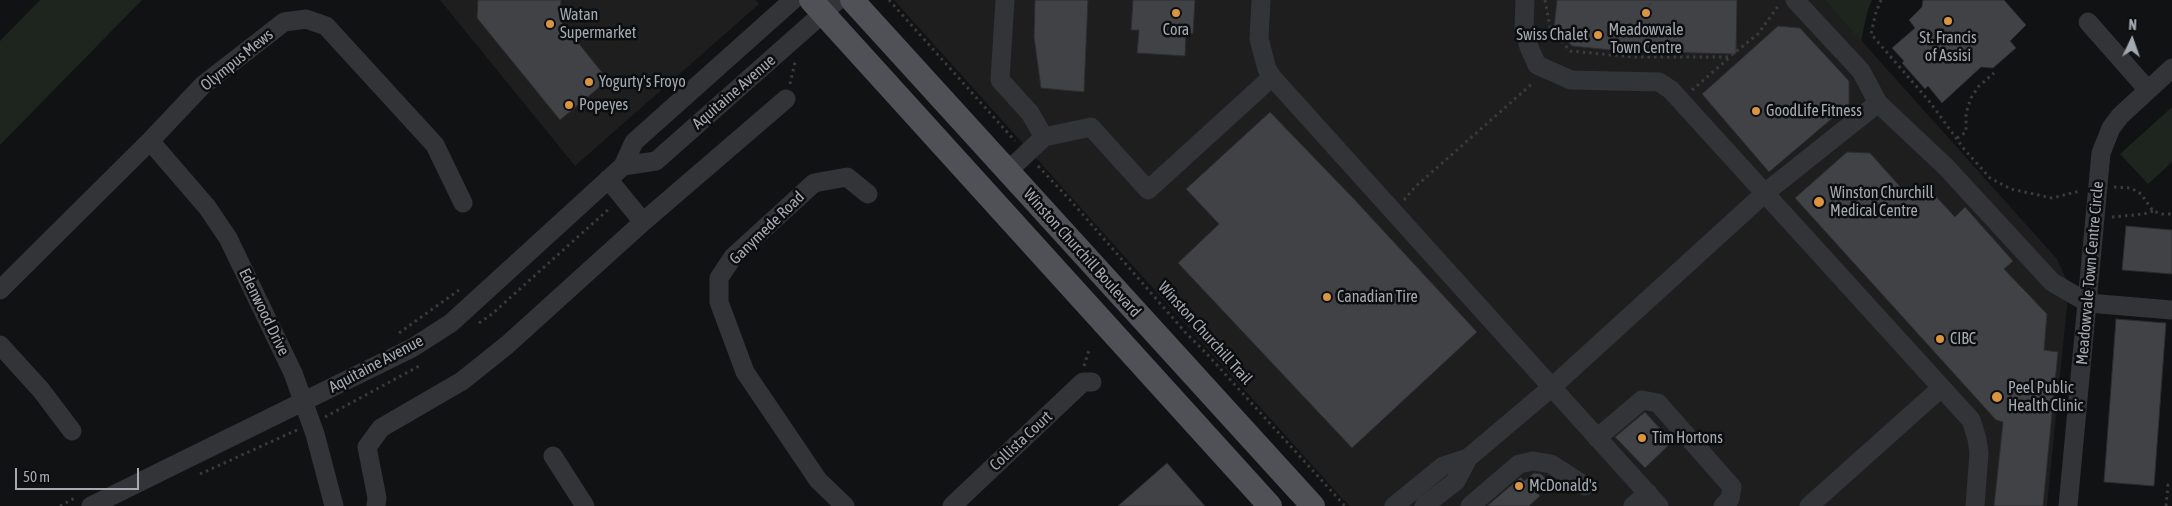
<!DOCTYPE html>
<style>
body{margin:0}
#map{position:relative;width:2172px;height:506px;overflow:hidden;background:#111213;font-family:"Asap Condensed",sans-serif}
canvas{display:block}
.north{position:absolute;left:2107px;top:15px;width:50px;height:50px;-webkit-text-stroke:4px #0c0d0e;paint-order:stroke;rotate:3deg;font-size:14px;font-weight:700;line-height:20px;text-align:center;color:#a4aab2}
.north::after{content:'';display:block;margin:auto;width:18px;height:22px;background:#a4aab2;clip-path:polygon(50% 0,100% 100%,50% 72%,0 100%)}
.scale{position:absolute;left:15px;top:468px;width:124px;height:22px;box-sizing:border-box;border:2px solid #a4aab2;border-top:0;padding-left:6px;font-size:15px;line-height:18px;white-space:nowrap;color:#a4aab2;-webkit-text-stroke:4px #0c0d0e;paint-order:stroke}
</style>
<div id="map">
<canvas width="2172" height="506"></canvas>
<div class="north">N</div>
<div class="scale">50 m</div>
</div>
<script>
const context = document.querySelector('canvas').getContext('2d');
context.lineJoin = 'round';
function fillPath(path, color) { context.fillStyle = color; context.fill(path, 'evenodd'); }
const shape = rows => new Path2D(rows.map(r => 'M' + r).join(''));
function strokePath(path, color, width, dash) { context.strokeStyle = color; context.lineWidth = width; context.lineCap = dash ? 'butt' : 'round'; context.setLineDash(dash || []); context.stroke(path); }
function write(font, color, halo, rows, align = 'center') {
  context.font = font + ' "Asap Condensed",sans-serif'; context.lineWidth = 5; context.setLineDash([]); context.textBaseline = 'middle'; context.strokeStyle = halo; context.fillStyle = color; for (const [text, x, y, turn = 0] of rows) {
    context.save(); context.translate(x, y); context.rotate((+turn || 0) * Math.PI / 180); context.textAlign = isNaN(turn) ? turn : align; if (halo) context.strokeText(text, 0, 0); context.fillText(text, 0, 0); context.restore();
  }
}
const built = shape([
 [440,0,755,0,759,4,575,166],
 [894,0,1825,0,2057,259,2069,286,2047,506,1349,506]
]);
const green = shape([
 [40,0,142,0,0,145,0,41],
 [1825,0,1872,0,1868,9,1861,41],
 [2172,107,2172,162,2148,184,2120,154]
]);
const building = shape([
 [478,0,561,0,560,20,608,80,560,120,477,18,478,0],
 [1035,0,1088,0,1084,92,1041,88,1034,37,1035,0],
 [1133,0,1195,0,1193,34,1186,33,1185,56,1137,53,1139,30,1131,30,1133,0],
 [1557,0,1737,0,1736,54,1621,51,1572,46,1554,27,1557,0],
 [1923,0,2004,0,2026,25,2010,41,2016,48,1993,68,1981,67,1942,103,1928,86,1925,89,1902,63,1904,61,1892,48,1915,28,1909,20,1922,7,1923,0],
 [1778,26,1800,28,1849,81,1849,104,1769,172,1702,94,1778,26],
 [1270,112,1353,198,1477,332,1352,448,1178,263,1219,224,1186,189,1270,112],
 [1847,152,1870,153,1913,201,1928,188,1955,217,1965,207,2013,261,2004,269,2047,314,2044,350,2058,352,2043,506,1994,506,2003,422,1996,420,1795,198,1847,152],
 [2126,226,2172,230,2172,274,2122,270,2126,226],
 [2116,319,2166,323,2154,486,2104,482,2116,319],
 [1645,412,1672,442,1645,468,1615,437,1645,412],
 [1167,463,1205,506,1118,506,1167,463],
 [1534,473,1541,474,1548,481,1535,491,1540,496,1529,506,1487,506,1521,477,1524,481,1534,473]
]);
const path = shape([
 [889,0,1015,141],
 [1545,0,1550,27,1570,51,1632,57,1729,57,1758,34,1779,5],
 [1881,0,1876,12,1871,34,1929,101,1964,149,1990,178,2011,189,2052,198,2080,191],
 [1649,51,1650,0],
 [790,84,795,62],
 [1692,90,1729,58],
 [1957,138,1966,132,1966,113,1971,98,1978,87,1994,73],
 [1038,166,1071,201,1185,332,1206,353,1345,506],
 [2114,187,2131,188,2141,194,2153,211,2162,214,2172,214],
 [1404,200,1415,187,1534,82],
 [2112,217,2144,214,2153,211],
 [479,323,492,314,611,207],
 [399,333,459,290],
 [1084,366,1089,350],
 [325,417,421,365],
 [200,474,297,430],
 [60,506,75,498],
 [2166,506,2168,485,2172,485]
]);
const minor = shape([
 [1005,0,1000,80,1030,113,1044,137,1008,171],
 [1261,0,1259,39,1267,69,1272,77,1659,506],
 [1525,0,1524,28,1529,47,1537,65,1571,80,1659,82,1671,90,1971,420,1977,439,1979,453,1975,506],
 [1795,0,1861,71,1878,103],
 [2088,22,2148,90],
 [1044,137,1091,127,1148,190,1272,77],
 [150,141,207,207,228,238,293,373,315,434,334,506],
 [623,166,656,161,838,0],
 [608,179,643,222],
 [0,290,150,141,203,85,284,22,306,19,326,26,435,145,463,203],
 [0,345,41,390,72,431],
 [1597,438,1642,400,1658,403,1732,487,1730,499,1723,506],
 [553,456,585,506],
 [91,506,412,348,451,323,623,166,634,142,793,0],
 [376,506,377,498,367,447,381,428,462,381,507,345,643,222,786,99],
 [845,506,818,480,745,372,719,302,719,278,733,257,814,183,847,177,868,194],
 [952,506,1083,382,1092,382],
 [1394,506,1443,466,1468,458,1552,387,1765,193,1878,103,1946,167,2052,282,2088,303,2172,310],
 [1424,506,1456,481,1468,458],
 [1470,506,1519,464,1533,461,1551,464,1585,486],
 [1633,506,1648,493],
 [1809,506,1941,388],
 [2068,506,2101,153,2111,128,2120,116,2172,68]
]);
const major = shape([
 [811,0,1270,506],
 [852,0,1313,506]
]);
const markers = [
 [1176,13,5,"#db9541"],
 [1646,13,5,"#db9541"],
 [1948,21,5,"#db9541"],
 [550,24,5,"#db9541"],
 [1598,35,5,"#db9541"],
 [589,82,5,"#db9541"],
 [569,105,5,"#db9541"],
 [1756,111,5,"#db9541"],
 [1819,202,6,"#db9541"],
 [1327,297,5,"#db9541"],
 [1940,339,5,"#db9541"],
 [1997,397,6,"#db9541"],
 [1642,438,5,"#db9541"],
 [1519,486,5,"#db9541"]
];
const poiNames = [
 ["Watan",560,15],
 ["Supermarket",560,33],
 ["Cora",1176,30,"center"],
 ["Meadowvale",1646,30,"center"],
 ["Town Centre",1646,48,"center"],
 ["Swiss Chalet",1588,35,"right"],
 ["St. Francis",1948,38,"center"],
 ["of Assisi",1948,56,"center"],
 ["Yogurty's Froyo",599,82],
 ["Popeyes",579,105],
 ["GoodLife Fitness",1766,111],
 ["Winston Churchill",1830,193],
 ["Medical Centre",1830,211],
 ["Canadian Tire",1337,297],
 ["CIBC",1950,339],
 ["Peel Public",2008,388],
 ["Health Clinic",2008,406],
 ["Tim Hortons",1652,438],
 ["McDonald's",1529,486]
];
const streetNames = [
 ["Olympus Mews",237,60,-39],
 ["Aquitaine Avenue",734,92,-41],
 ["Ganymede Road",767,228,-44],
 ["Winston Churchill Boulevard",1082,253,48],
 ["Meadowvale Town Centre Circle",2090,273,-85],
 ["Edenwood Drive",264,312,64],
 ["Winston Churchill Trail",1205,333,48],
 ["Aquitaine Avenue",376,364,-28],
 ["Collista Court",1021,441,-43]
];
fillPath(built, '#1e1e1f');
fillPath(green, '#1e251e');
fillPath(building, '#414246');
strokePath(building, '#2c2c2e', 1);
strokePath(path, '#393b3e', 3, [2.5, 4]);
strokePath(minor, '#333437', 19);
strokePath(major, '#4f5156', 24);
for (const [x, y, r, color] of markers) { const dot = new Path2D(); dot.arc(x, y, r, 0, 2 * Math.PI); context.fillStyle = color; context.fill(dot); strokePath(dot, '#0c0d0e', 2); }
write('16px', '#a4aab2', '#0c0d0e', poiNames, 'left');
write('16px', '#a4aab2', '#0c0d0e', streetNames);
</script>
